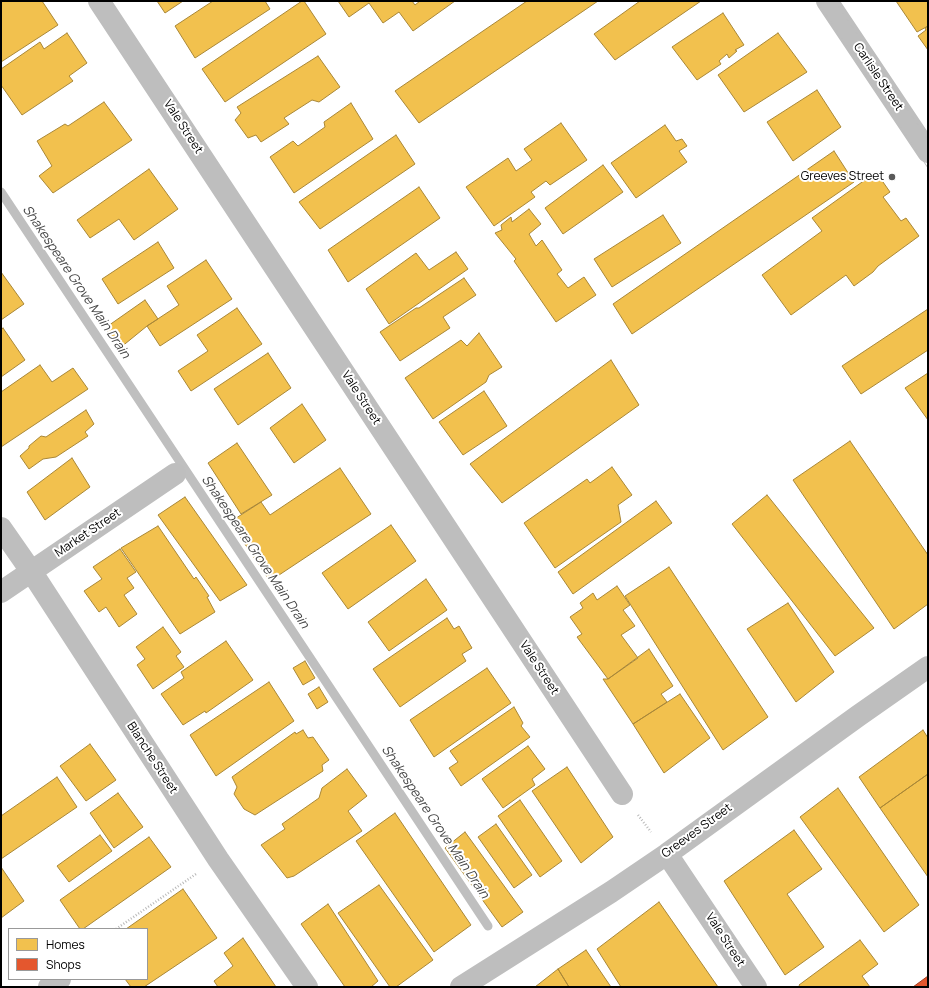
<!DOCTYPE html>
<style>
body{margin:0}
#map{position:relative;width:929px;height:988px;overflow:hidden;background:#fff;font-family:Manrope,sans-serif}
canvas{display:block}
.frame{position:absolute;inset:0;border:2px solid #000;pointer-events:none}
.legend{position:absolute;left:8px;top:928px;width:140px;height:52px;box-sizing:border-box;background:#fff;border:1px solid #999;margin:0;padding:5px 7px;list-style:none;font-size:12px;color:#000}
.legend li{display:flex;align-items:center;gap:8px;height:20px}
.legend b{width:20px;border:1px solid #999}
</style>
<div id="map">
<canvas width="929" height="988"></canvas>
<div class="frame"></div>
<ul class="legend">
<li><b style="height:11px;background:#f2c14e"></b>Homes</li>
<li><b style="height:11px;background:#e4572e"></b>Shops</li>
</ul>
</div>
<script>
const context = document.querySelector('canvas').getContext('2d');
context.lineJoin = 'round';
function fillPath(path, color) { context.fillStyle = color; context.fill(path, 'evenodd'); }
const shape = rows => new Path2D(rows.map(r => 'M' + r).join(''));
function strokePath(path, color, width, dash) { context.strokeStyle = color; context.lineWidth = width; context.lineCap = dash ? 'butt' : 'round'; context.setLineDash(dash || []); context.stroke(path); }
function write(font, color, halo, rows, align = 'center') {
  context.font = font + ' Manrope,sans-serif'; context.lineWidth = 4; context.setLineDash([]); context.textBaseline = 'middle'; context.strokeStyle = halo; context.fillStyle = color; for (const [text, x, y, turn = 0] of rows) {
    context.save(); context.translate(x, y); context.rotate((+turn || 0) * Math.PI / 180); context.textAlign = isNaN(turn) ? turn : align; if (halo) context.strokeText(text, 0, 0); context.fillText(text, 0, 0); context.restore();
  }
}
const homes = shape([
 [1,1,42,1,58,25,1,62,1,1],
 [157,1,183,1,165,13,157,1],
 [213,1,265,1,270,9,195,58,175,26,213,1],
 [302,1,304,1,326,34,225,102,202,69,302,1],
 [338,1,412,1,415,5,420,1,455,1,413,31,399,12,383,23,369,3,349,17,338,1],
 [527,1,598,1,419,123,395,91,527,1],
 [640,1,701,1,615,60,594,34,640,1],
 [896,1,928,1,928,26,917,32,896,1],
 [723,13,744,45,735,50,737,51,729,58,727,54,719,61,721,64,697,80,672,47,723,13],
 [928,26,928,50,918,36,926,30,925,28,928,26],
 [67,33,87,63,69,76,73,81,22,115,1,85,1,69,40,42,44,49,67,33],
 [778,33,807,72,744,112,718,75,778,33],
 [318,56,340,87,319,102,312,100,284,118,289,124,261,142,256,135,248,138,235,120,241,113,237,107,318,56],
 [817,90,841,127,793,161,767,122,817,90],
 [104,102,132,140,53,193,39,176,52,166,37,141,65,124,68,126,104,102],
 [351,103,373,139,294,193,270,157,293,141,298,146,325,127,324,122,351,103],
 [561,123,587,160,550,185,546,181,531,192,535,197,494,226,466,187,508,158,516,171,532,160,524,149,561,123],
 [665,125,676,141,682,139,687,146,679,151,687,162,636,198,611,163,665,125],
 [396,135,415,164,320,229,299,202,396,135],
 [834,151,854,182,632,334,613,304,834,151],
 [603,165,623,192,563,234,545,208,603,165],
 [149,169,178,209,134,240,119,219,90,238,77,220,149,169],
 [876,172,890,192,883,197,901,221,906,218,919,236,878,266,873,272,854,286,846,275,791,315,762,275,822,231,812,218,876,172],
 [419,187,440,218,348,282,328,250,419,187],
 [529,209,541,224,529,234,536,246,542,240,562,270,557,274,568,288,584,277,596,295,556,322,514,261,516,259,495,233,502,230,501,225,511,217,512,222,529,209],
 [663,215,681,243,612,287,594,259,663,215],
 [158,242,174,268,118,304,102,279,158,242],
 [456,252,468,269,389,324,366,289,416,253,429,270,456,252],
 [206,260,232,299,160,346,147,326,179,305,167,286,206,260],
 [1,272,24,304,1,320,1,272],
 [464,278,476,295,443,317,450,328,400,361,380,332,416,308,419,308,464,278],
 [145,300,158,319,147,326,120,348,105,328,145,300],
 [237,308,262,344,191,391,178,371,208,351,197,335,237,308],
 [928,309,928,350,861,394,842,366,928,309],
 [3,328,25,360,1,377,1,330,3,328],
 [479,333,502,367,489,375,486,382,433,419,405,378,461,340,467,346,479,333],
 [268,353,291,388,238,425,214,389,268,353],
 [611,360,639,405,502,503,470,464,611,360],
 [40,365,52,382,73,368,88,389,1,447,1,392,40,365],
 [928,373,928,420,905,388,928,373],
 [484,391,507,426,463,455,439,422,484,391],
 [302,404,326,440,294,463,270,428,302,404],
 [86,410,94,424,85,432,88,436,56,457,43,459,29,469,20,456,29,448,29,446,41,436,46,437,86,410],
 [850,441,928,555,928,604,894,629,793,480,850,441],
 [237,443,272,495,241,514,208,463,237,443],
 [72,458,90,487,45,520,27,492,72,458],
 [612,467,632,495,618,505,621,522,555,568,524,523,587,479,590,483,612,467],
 [340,468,371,514,270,581,230,522,261,502,270,515,340,468],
 [767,495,874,628,835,656,732,524,767,495],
 [185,497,247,585,220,601,158,515,185,497],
 [656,501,672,523,573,594,558,572,656,501],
 [391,525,416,561,348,609,322,573,391,525],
 [158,526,194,579,196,577,209,596,207,597,215,612,180,634,121,548,158,526],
 [120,549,136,572,127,578,134,588,124,595,137,614,119,627,106,607,99,612,84,591,102,579,93,567,120,549],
 [669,567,768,717,723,750,625,596,669,567],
 [426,579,447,610,389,651,368,622,426,579],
 [617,586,630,605,623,610,635,626,621,635,638,658,608,679,577,637,582,634,570,617,583,608,580,603,593,593,597,600,617,586],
 [788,603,834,672,796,702,747,629,788,603],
 [447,618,454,629,459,626,472,648,462,654,466,661,400,707,373,669,447,618],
 [163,627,181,652,176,656,184,667,153,689,137,665,145,659,136,647,163,627],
 [226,641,253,680,206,713,205,711,183,725,161,694,184,678,181,672,226,641],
 [649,649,673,686,661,694,667,702,633,724,603,679,608,679,649,649],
 [305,661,315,678,303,685,293,668,305,661],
 [487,668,511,703,434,757,410,720,487,668],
 [269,682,294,721,216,776,190,735,269,682],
 [319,687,328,702,317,709,308,694,319,687],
 [680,694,710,738,664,773,633,724,680,694],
 [514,707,523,723,521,726,530,737,461,786,449,768,458,762,450,751,514,707],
 [303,730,308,738,313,737,329,760,322,765,323,771,255,815,244,809,234,794,237,787,232,777,295,732,296,734,303,730],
 [923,730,928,738,928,774,880,808,859,777,923,730],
 [90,744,116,780,86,801,60,766,90,744],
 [528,746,545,769,532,779,535,785,503,808,482,779,528,746],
 [567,767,613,837,581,863,532,791,567,767],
 [347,769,367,796,348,811,362,831,294,876,287,878,261,845,285,829,282,824,319,798,322,788,347,769],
 [928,774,928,877,880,808,928,774],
 [57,777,77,807,1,859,1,816,57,777],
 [838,788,919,905,884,932,800,817,838,788],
 [118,793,143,827,114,848,90,813,118,793],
 [520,800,562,861,540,877,498,816,520,800],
 [395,813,471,925,434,952,356,841,395,813],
 [496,824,532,875,514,888,478,837,496,824],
 [794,830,822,869,787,894,824,947,785,975,724,881,794,830],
 [465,832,523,912,502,927,445,848,465,832],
 [100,835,112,851,69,882,57,866,100,835],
 [149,837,171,867,83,929,80,929,60,900,149,837],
 [1,867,24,901,1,918,1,867],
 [379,885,433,960,396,987,390,987,338,913,379,885],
 [183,889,217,938,144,987,131,987,125,979,147,979,147,929,126,929,183,889],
 [659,902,718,987,621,987,597,949,659,902],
 [328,904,378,981,371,987,345,987,301,924,328,904],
 [243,938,276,987,218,987,214,981,233,966,224,953,243,938],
 [860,940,878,964,862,976,870,987,800,987,799,985,860,940],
 [586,950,611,987,569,987,558,969,586,950],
 [558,969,569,987,535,987,558,969]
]);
const shops = shape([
 [928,976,928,987,913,987,928,976]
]);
const stream = shape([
 [1,192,488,926]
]);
const path = shape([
 [638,815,651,832],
 [116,929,196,874]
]);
const minor = shape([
 [99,1,622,794],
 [1,528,31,571,218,859,307,987],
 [1,592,175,474],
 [667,854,756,987],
 [49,987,60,979],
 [461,987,611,892,667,854,858,716,928,667]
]);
const major = shape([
 [827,1,928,152]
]);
const tram = shape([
 [817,1,928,168],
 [835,1,928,140]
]);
const markers = [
 [892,177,4,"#595959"]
];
const streetNames = [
 ["Carlisle Street",878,77,56],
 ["Vale Street",183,127,57],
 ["Vale Street",361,398,57],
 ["Market Street",88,533,-34],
 ["Vale Street",539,668,57],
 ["Blanche Street",152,758,57],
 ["Greeves Street",697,831,-36],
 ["Vale Street",725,940,57]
];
const poiNames = [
 ["Greeves Street",884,177]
];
const waterNames = [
 ["Shakespeare Grove Main Drain",76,282,56],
 ["Shakespeare Grove Main Drain",255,552,56],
 ["Shakespeare Grove Main Drain",435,822,56]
];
fillPath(homes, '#f2c14e');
strokePath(homes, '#a98737', 1);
fillPath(shops, '#e4572e');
strokePath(shops, '#a03d20', 1);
strokePath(stream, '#bfbfbf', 9);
strokePath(path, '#b9b9b9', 2.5, [1, 2]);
strokePath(minor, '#bebebe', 22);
strokePath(major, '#bebebe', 22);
strokePath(tram, '#bebebe', 1);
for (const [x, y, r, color] of markers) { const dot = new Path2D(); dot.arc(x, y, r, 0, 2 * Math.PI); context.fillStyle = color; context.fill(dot); strokePath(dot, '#fff', 1.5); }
write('12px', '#000', '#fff', streetNames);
write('12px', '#000', '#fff', poiNames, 'right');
write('italic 13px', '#444', '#fff', waterNames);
</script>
